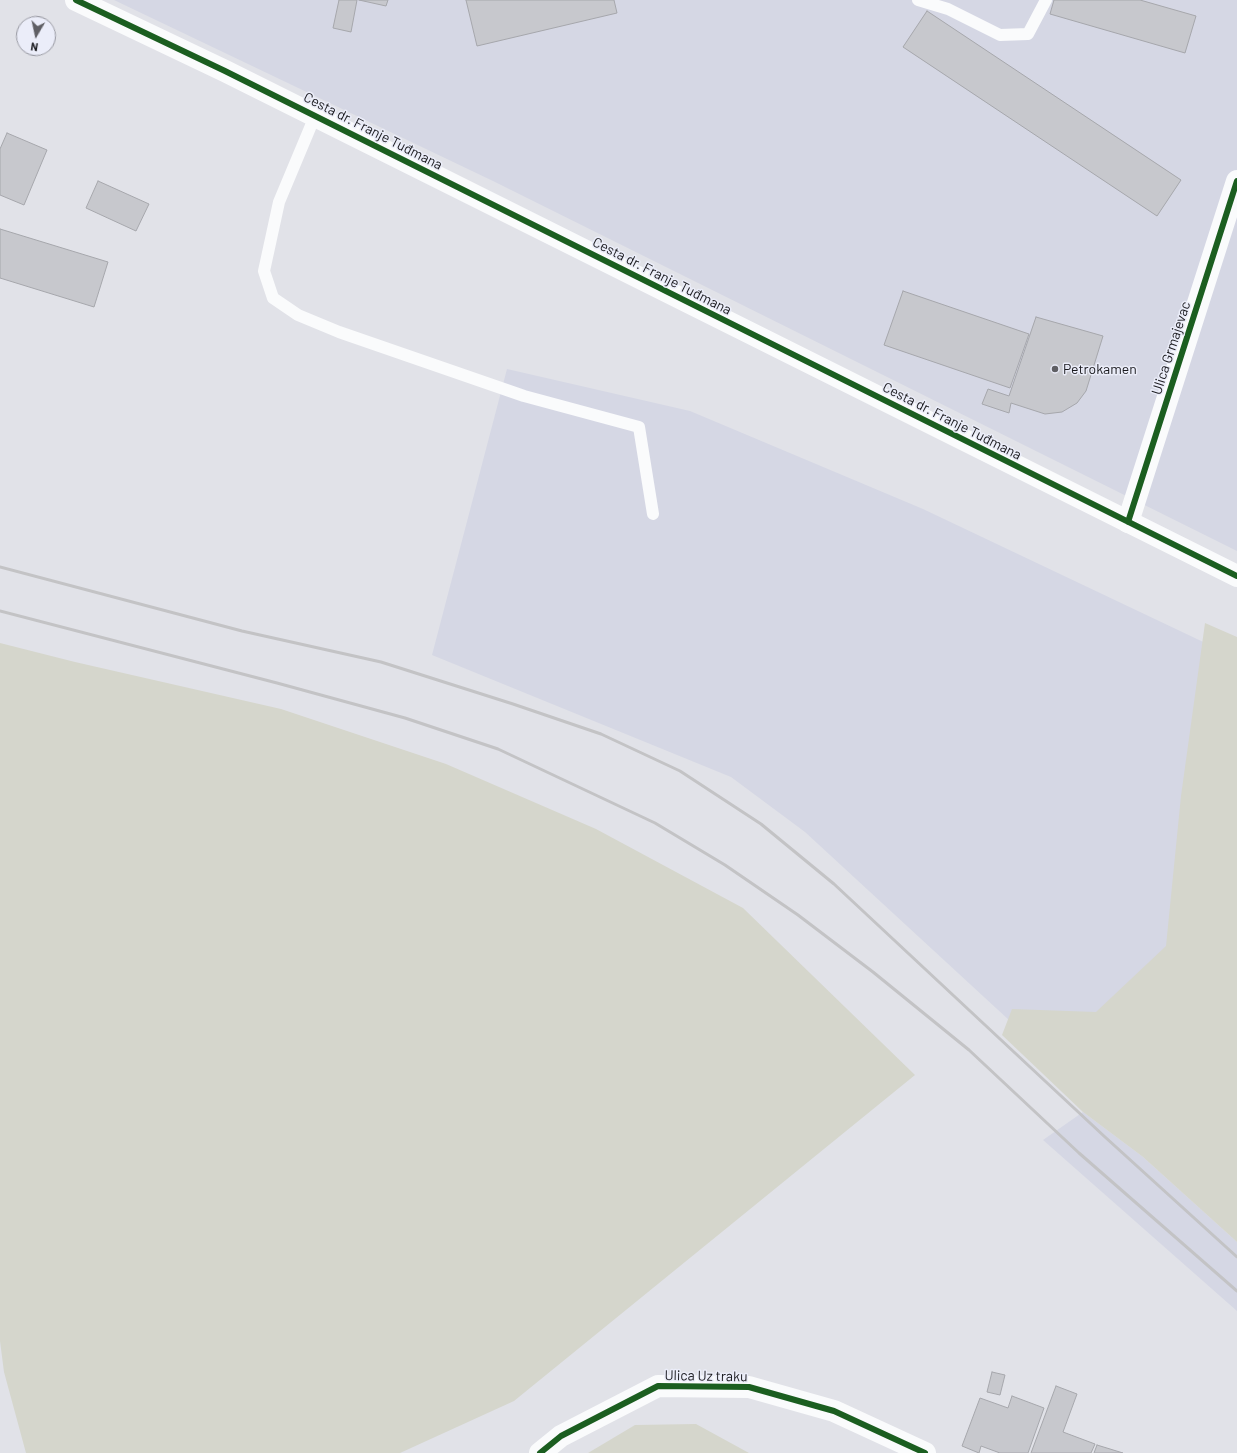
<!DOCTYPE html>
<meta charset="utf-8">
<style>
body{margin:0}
#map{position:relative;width:1237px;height:1453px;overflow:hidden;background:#e1e2e8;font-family:Barlow,sans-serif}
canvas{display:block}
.north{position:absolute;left:16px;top:16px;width:40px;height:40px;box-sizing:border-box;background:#ebedf9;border:1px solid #9798a1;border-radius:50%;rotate:189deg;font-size:11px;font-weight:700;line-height:16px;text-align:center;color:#19191d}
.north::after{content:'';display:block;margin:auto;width:14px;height:18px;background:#5f5f64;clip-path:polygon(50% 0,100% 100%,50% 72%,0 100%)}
</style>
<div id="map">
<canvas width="1237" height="1453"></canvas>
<div class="north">N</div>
</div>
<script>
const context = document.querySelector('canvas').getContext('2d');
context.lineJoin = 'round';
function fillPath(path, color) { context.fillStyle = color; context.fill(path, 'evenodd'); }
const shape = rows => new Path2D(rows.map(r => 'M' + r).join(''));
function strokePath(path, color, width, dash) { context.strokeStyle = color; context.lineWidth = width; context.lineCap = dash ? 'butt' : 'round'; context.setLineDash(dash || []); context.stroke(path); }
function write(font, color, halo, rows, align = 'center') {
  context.font = font + ' Barlow,sans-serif'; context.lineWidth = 3; context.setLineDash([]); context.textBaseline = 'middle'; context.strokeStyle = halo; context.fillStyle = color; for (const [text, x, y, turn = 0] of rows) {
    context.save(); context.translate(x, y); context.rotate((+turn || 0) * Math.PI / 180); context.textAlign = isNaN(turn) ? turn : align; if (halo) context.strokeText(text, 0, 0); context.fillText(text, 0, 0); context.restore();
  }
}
const built = shape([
 [114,0,1237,0,1237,551,493,181],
 [507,369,690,411,923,509,1237,658,1226,905,1048,1056,805,832,731,777,432,655],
 [1083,1112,1143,1157,1237,1242,1237,1311,1043,1140]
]);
const green = shape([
 [1205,623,1237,637,1237,1242,1143,1157,1083,1112,1002,1035,1012,1009,1096,1012,1166,946,1181,796],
 [0,643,75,662,281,709,446,764,596,829,743,908,915,1075,514,1401,400,1453,26,1453,4,1372,0,1341],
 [696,1424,749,1453,588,1453,635,1425]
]);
const building = shape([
 [339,0,357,0,351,32,333,28,339,0],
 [359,0,388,0,386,6,359,0],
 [466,0,614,0,617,13,477,46,466,0],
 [1054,0,1140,0,1196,16,1185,53,1050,14,1054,0],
 [927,11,1181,180,1157,216,903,47,927,11],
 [7,133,47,150,24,205,0,195,0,149,7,133],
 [98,181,149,204,136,231,86,208,98,181],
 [0,229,108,262,94,307,0,278,0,229],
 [903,291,1029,334,1010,388,884,345,903,291],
 [1036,317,1103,336,1086,391,1077,403,1062,412,1045,414,1011,403,1009,413,982,404,988,389,1009,396,1036,317],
 [992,1372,1005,1375,1000,1395,987,1392,992,1372],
 [1056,1386,1077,1394,1063,1432,1095,1444,1091,1453,1031,1453,1056,1386],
 [1012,1396,1044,1408,1028,1453,1000,1453,981,1446,979,1453,962,1446,980,1398,1008,1408,1012,1396],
 [1097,1445,1123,1453,1094,1453,1097,1445]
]);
const lane = shape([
 [918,0,948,9,1000,35,1028,34,1046,0],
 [315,116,279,202,264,271,273,298,298,315,339,332,524,396,639,427,653,514]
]);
const street = shape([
 [1128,522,1237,181],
 [540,1453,561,1436,658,1386,749,1387,834,1411,925,1453]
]);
const secondary = shape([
 [76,0,225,71,1237,576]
]);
const rail = shape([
 [0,567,242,631,381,662,513,704,601,734,680,771,761,824,834,884,1105,1137,1237,1257],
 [0,611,277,683,405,718,498,749,655,823,725,865,798,915,873,972,969,1050,1079,1153,1237,1291]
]);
const cycleway = shape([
 [76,0,225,71,1237,576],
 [1128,522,1237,181],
 [540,1453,561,1436,658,1386,749,1387,834,1411,925,1453]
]);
const markers = [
 [1055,369,4,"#5f5f64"]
];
const streetNames = [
 ["Cesta dr. Franje Tuđmana",373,131,27],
 ["Cesta dr. Franje Tuđmana",662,276,27],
 ["Ulica Grmajevac",1171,348,-72],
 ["Cesta dr. Franje Tuđmana",952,421,27],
 ["Ulica Uz traku",706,1376,1]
];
const poiNames = [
 ["Petrokamen",1063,369]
];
fillPath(built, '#d5d7e4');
fillPath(green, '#d5d6cc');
fillPath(building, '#c7c8cd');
strokePath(building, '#a6a7ac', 1);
strokePath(lane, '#fafbfc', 12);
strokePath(street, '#fafbfc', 22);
strokePath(secondary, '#fafbfc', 22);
strokePath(rail, '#c3c3c5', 3);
strokePath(cycleway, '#1b5e20', 6);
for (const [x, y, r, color] of markers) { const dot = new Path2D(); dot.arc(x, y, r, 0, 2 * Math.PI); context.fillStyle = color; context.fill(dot); strokePath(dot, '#ebedf9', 1.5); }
write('14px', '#19191d', '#ebedf9', streetNames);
write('14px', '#19191d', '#ebedf9', poiNames, 'left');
</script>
